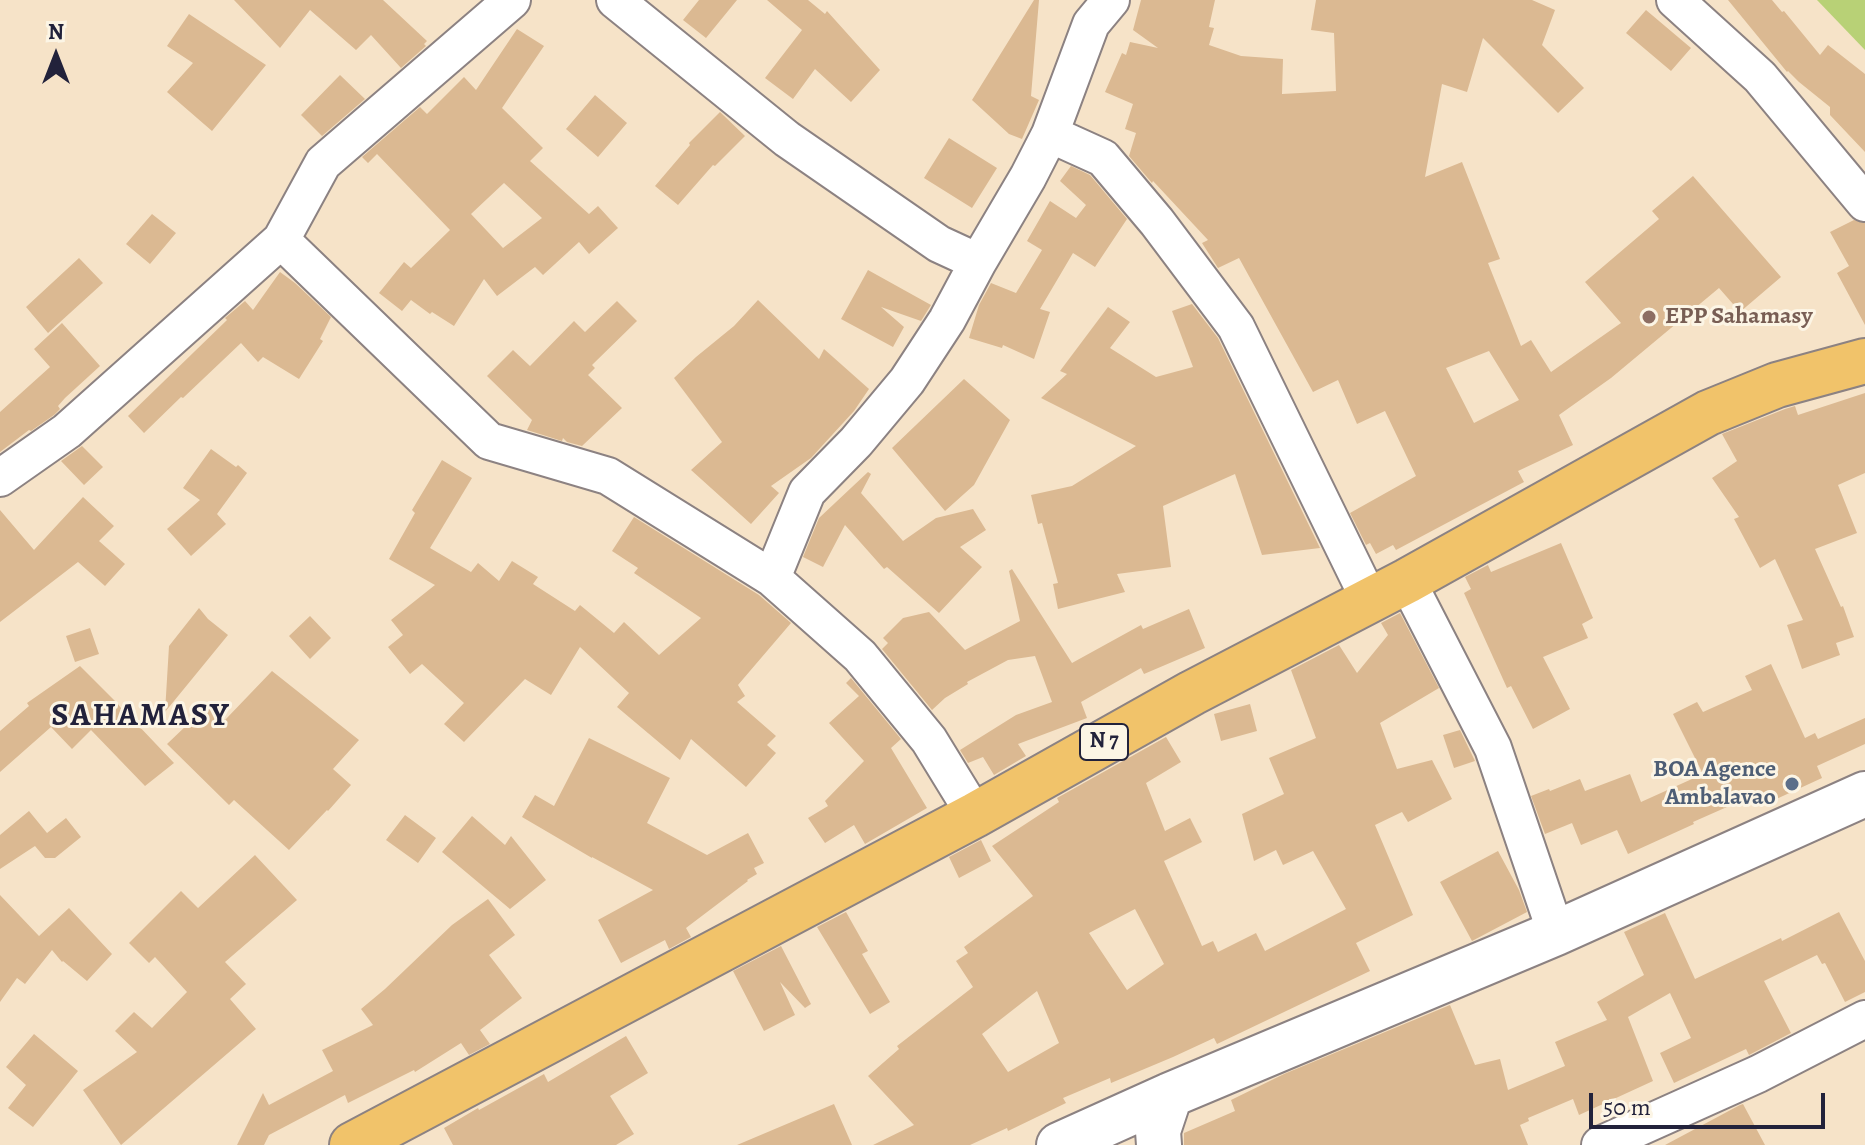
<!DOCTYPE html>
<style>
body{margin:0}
#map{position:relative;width:1865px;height:1145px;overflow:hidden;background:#f6e3c8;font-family:Alegreya,serif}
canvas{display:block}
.north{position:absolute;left:16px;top:16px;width:80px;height:80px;-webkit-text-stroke:6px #fcf5e5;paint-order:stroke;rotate:0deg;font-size:22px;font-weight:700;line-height:32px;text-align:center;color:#22223b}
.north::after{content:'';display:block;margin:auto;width:28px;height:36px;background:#22223b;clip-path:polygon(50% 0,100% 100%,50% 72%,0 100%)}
.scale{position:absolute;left:1589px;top:1093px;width:236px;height:36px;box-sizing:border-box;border:4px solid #22223b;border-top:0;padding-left:10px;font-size:24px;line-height:28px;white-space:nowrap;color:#22223b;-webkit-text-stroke:6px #fcf5e5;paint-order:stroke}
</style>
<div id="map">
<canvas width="1865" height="1145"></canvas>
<div class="north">N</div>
<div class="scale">50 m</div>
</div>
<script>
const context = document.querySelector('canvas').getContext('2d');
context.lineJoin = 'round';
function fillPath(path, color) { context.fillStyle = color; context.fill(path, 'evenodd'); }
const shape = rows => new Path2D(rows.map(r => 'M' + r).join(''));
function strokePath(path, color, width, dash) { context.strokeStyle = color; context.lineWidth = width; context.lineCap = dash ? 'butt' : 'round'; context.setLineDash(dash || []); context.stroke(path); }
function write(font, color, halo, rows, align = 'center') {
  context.font = font + ' Alegreya,serif'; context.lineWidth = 6; context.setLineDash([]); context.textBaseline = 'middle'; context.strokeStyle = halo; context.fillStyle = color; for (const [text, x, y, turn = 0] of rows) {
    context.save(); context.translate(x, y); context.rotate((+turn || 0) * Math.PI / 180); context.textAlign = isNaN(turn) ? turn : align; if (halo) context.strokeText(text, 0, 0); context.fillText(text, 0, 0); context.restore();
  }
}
const green = shape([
 [1817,0,1865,0,1865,50]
]);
const building = shape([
 [234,0,383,0,427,41,424,44,426,46,401,68,371,35,356,50,310,10,280,48],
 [699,0,737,0,706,38,683,20],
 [767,0,808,0,825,14,827,11,880,70,851,102,815,69,793,99,765,78,802,30],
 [1034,0,1039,0,1031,96,1039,100,1022,139,1009,134,972,100],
 [1141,0,1215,0,1209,27,1214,28,1209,45,1241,56,1283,59,1282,94,1336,91,1334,33,1311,30,1316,0,1532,0,1555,10,1542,45,1584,88,1558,113,1483,38,1467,92,1442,84,1425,177,1462,162,1500,259,1488,263,1521,346,1531,340,1551,372,1621,323,1585,282,1659,219,1652,211,1693,176,1781,277,1740,312,1719,288,1611,378,1559,415,1573,445,1518,471,1524,482,1396,550,1393,545,1376,554,1370,543,1366,545,1350,513,1416,476,1385,411,1357,424,1338,380,1313,392,1239,258,1218,268,1202,243,1208,240,1153,181,1152,183,1129,156,1136,133,1125,129,1133,104,1105,92,1122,53,1126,55,1130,42,1158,48,1133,30],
 [1489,351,1519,400,1474,423,1446,368],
 [1728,0,1772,0,1782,12,1784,11,1820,55,1828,45,1865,74,1865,152,1830,115,1830,107,1799,82,1788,71,1787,72],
 [1646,10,1691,48,1671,71,1626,33],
 [189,14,266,65,212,131,167,92,193,63,167,46],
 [517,29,544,46,502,108,543,148,530,161,589,214,598,206,618,228,589,254,579,242,543,275,535,267,497,296,484,279,454,326,432,312,430,314,411,300,402,311,379,293,404,262,411,268,450,230,377,154,368,163,362,157,420,107,427,114,464,77,476,90],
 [504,183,542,218,503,248,471,214],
 [340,75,365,99,322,136,301,115],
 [595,95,627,123,598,157,566,129],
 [720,112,745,136,715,166,713,165,678,205,655,186,690,145,689,143],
 [949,138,997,168,972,208,924,178],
 [1071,166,1090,175,1127,219,1095,267,1073,253,1040,309,1050,312,1034,359,1003,345,1002,348,969,338,979,305,991,283,1016,293,1042,250,1027,241,1050,201,1076,218,1086,205,1060,181],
 [152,214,176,233,150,264,126,244],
 [1854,220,1865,223,1865,325,1837,273,1849,266,1830,232],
 [79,258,103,283,48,333,26,307],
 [868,270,931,305,921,321,881,307,904,327,893,347,841,319],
 [280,272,295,283,331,317,320,339,323,341,299,379,263,357,258,362,241,343,183,398,181,397,144,433,128,416,227,320,225,318,245,301,253,310],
 [758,300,819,359,824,349,869,389,854,411,811,458,771,486,779,493,751,524,691,470,722,442,674,378,696,357,734,326],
 [617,301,637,321,592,365,595,368,588,375,622,408,582,446,567,442,563,438,562,441,527,430,532,420,487,376,513,350,530,366,574,321,585,332],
 [1192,304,1218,338,1320,548,1262,555,1235,474,1163,506,1171,567,1117,574,1125,592,1058,609,1053,584,1058,583,1042,523,1038,524,1031,495,1072,486,1136,446,1041,398,1067,374,1060,371,1108,307,1130,322,1110,348,1156,377,1193,367,1172,311],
 [62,323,100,366,65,398,58,406,60,409,54,415,31,431,29,430,0,452,0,412,50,367,34,349],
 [964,379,1010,420,974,485,945,511,892,448],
 [1865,393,1865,473,1838,485,1857,533,1815,549,1841,607,1843,606,1854,637,1836,643,1840,655,1802,669,1787,625,1803,620,1775,559,1760,568,1734,519,1739,517,1712,478,1737,461,1722,434,1785,409,1795,406,1798,415],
 [82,446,103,467,84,485,61,461],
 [211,449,236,467,238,465,247,473,217,514,226,524,191,556,167,529,200,500,183,488],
 [442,460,472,478,430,548,471,572,478,563,499,581,512,561,538,577,533,584,575,611,580,605,614,633,624,622,659,655,701,618,634,573,638,568,612,551,634,517,759,595,791,623,738,685,745,696,737,702,776,736,767,745,776,753,746,787,691,739,680,760,617,707,629,693,580,647,551,695,525,679,464,742,444,724,464,703,422,664,410,674,388,647,403,635,391,620,435,585,389,559,415,513,412,510],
 [868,472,871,474,861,493,903,541,936,518,973,509,986,530,960,547,982,567,939,613,887,567,884,569,845,525,823,567,803,557,819,518],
 [83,497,114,526,99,541,125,564,105,586,78,562,0,622,0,510,34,550],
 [1561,543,1593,618,1582,624,1588,638,1543,657,1570,709,1533,729,1511,686,1507,688,1464,593,1471,589,1465,577,1488,565,1491,572],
 [1012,569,1072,663,1141,625,1143,629,1189,609,1205,648,1144,674,1141,668,1081,702,1087,718,1018,744,1026,756,994,775,983,757,968,763,960,750,1016,715,1052,702,1035,656,1008,660,967,682,968,684,945,698,932,710,882,649,888,643,883,638,903,618,929,612,965,650,1020,621,1009,571],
 [199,608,208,619,228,635,165,712,169,646],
 [1400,613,1439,688,1380,723,1397,769,1432,760,1452,799,1408,822,1402,812,1375,825,1413,915,1356,943,1370,971,1217,1044,1214,1038,1173,1057,1111,1083,1110,1078,1063,1098,1066,1103,1008,1131,1007,1128,970,1145,873,1145,914,1125,868,1076,899,1049,897,1046,973,987,956,961,968,953,964,947,1033,896,992,846,1059,802,1057,798,1166,737,1181,762,1146,783,1165,831,1190,818,1202,842,1164,861,1202,946,1213,941,1218,952,1256,933,1265,951,1346,909,1313,851,1283,865,1276,850,1254,861,1242,814,1284,794,1269,758,1316,738,1291,670,1339,645,1357,673,1388,635,1381,623],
 [1135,909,1164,964,1127,990,1089,933],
 [1037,991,1059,1043,1008,1072,982,1034],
 [310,616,331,638,310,659,289,636],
 [90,628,99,654,75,662,66,636],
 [1771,664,1805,738,1815,733,1818,739,1865,718,1865,744,1817,766,1822,778,1759,807,1754,795,1693,822,1694,824,1628,854,1617,830,1581,845,1572,823,1545,834,1531,796,1549,789,1550,791,1580,779,1585,791,1630,774,1641,802,1703,774,1673,714,1697,702,1703,712,1752,690,1745,676],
 [80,666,118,704,134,726,136,723,174,763,145,786,91,730,72,749,51,727,0,772,0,731,29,706,27,703],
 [272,671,359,740,333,769,351,785,328,811,327,810,289,850,234,800,229,805,167,744,209,704,225,720],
 [851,678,901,739,891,748,927,808,865,844,854,825,825,843,808,818,828,806,825,801,864,761,829,723,859,696,846,683],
 [1250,704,1257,731,1221,741,1214,714],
 [1460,730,1475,761,1454,768,1443,735],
 [589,738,670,778,647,823,707,855,748,833,764,863,754,868,757,874,747,880,748,881,686,928,691,937,669,949,665,940,621,963,598,920,653,890,592,857,592,858,522,817,535,795,554,806],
 [29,811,47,833,66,818,81,837,55,858,45,858,35,846,0,869,0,835],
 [405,815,436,838,418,863,386,840],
 [472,816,505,845,511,836,546,880,510,909,442,852],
 [981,840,991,861,959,878,949,857],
 [1498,851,1519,890,1527,912,1472,941,1440,882],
 [255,855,297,900,225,962,246,984,230,999,256,1029,121,1145,83,1090,137,1052,115,1031,134,1012,152,1028,187,992,155,957,149,963,129,943,181,891,198,908],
 [0,895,39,936,69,908,112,954,87,981,63,961,62,962,52,950,25,984,17,978,0,1002],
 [488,899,515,935,489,955,522,998,480,1030,490,1044,469,1055,461,1043,415,1072,414,1070,348,1103,345,1095,269,1135,264,1145,237,1145,263,1093,269,1105,333,1071,322,1050,373,1025,361,1009,385,989,452,925],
 [846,912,868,951,862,954,890,1002,870,1014,817,927],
 [1839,912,1865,961,1865,992,1845,1002,1825,963,1822,964,1817,955,1764,981,1791,1033,1749,1055,1746,1049,1674,1083,1660,1053,1691,1038,1670,993,1628,1017,1653,1081,1579,1115,1573,1099,1528,1118,1529,1121,1520,1125,1528,1145,1184,1145,1184,1133,1235,1111,1231,1100,1284,1074,1450,1005,1475,1065,1500,1059,1508,1090,1565,1066,1555,1042,1607,1020,1597,1002,1644,975,1624,932,1665,913,1695,979,1781,938,1782,941],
 [781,946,811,1004,805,1008,780,982,795,1015,764,1031,733,971],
 [34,1034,78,1071,33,1127,8,1108,26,1085,6,1067],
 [626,1036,648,1073,610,1096,634,1134,616,1145,453,1145,444,1128,478,1108,479,1110,544,1074,548,1082],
 [834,1104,852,1145,737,1145],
 [1743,1104,1765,1145,1665,1145,1740,1105]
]);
const minor = shape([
 [615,0,787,139,939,244,978,262],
 [1675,0,1760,77,1865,203],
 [1050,134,1103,158,1157,222,1236,327,1369,599],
 [281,240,489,441,608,476,772,578,860,656,929,740,975,815],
 [0,478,67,431,281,240,323,163,512,0],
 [772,578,807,492,856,442,907,381,947,320,978,262,1028,177,1050,134,1091,24,1111,0],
 [1407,581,1493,748,1556,933],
 [1600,1145,1758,1074,1865,1019]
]);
const tertiary = shape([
 [1059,1145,1170,1095,1556,933,1865,794],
 [1159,1145,1158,1131,1170,1095]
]);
const primary = shape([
 [352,1145,975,815,1192,693,1407,581,1708,413,1777,385,1865,361]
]);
const markers = [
 [1649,317,8,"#8d6e63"],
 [1792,784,8,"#5c6f8a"]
];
const shields = [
 [1104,742,48]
];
const shieldNames = [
 ["N 7",1104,742]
];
const educationNames = [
 ["EPP Sahamasy",1665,317]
];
const serviceNames = [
 ["BOA Agence",1776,770],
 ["Ambalavao",1776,798]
];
const districtNames = [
 ["SAHAMASY",141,717]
];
fillPath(green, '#b8d176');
fillPath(building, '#dbb992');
strokePath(minor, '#8c8282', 40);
strokePath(tertiary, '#8c8282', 48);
strokePath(primary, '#8c8282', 48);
strokePath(minor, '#fff', 36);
strokePath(tertiary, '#fff', 44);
strokePath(primary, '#f1c36a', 44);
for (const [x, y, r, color] of markers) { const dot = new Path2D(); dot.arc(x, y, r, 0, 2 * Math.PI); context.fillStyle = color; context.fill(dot); strokePath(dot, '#fcf5e5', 3); }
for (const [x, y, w] of shields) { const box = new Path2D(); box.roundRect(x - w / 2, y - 18, w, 36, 6); context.fillStyle = '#fcf5e5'; context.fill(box); strokePath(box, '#22223b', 2); }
write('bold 22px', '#22223b', null, shieldNames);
write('bold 24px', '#785e54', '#fcf5e5', educationNames, 'left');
write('bold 24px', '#4e5e75', '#fcf5e5', serviceNames, 'right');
context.letterSpacing = '2px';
write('bold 32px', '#22223b', '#fcf5e5', districtNames);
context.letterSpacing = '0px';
</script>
